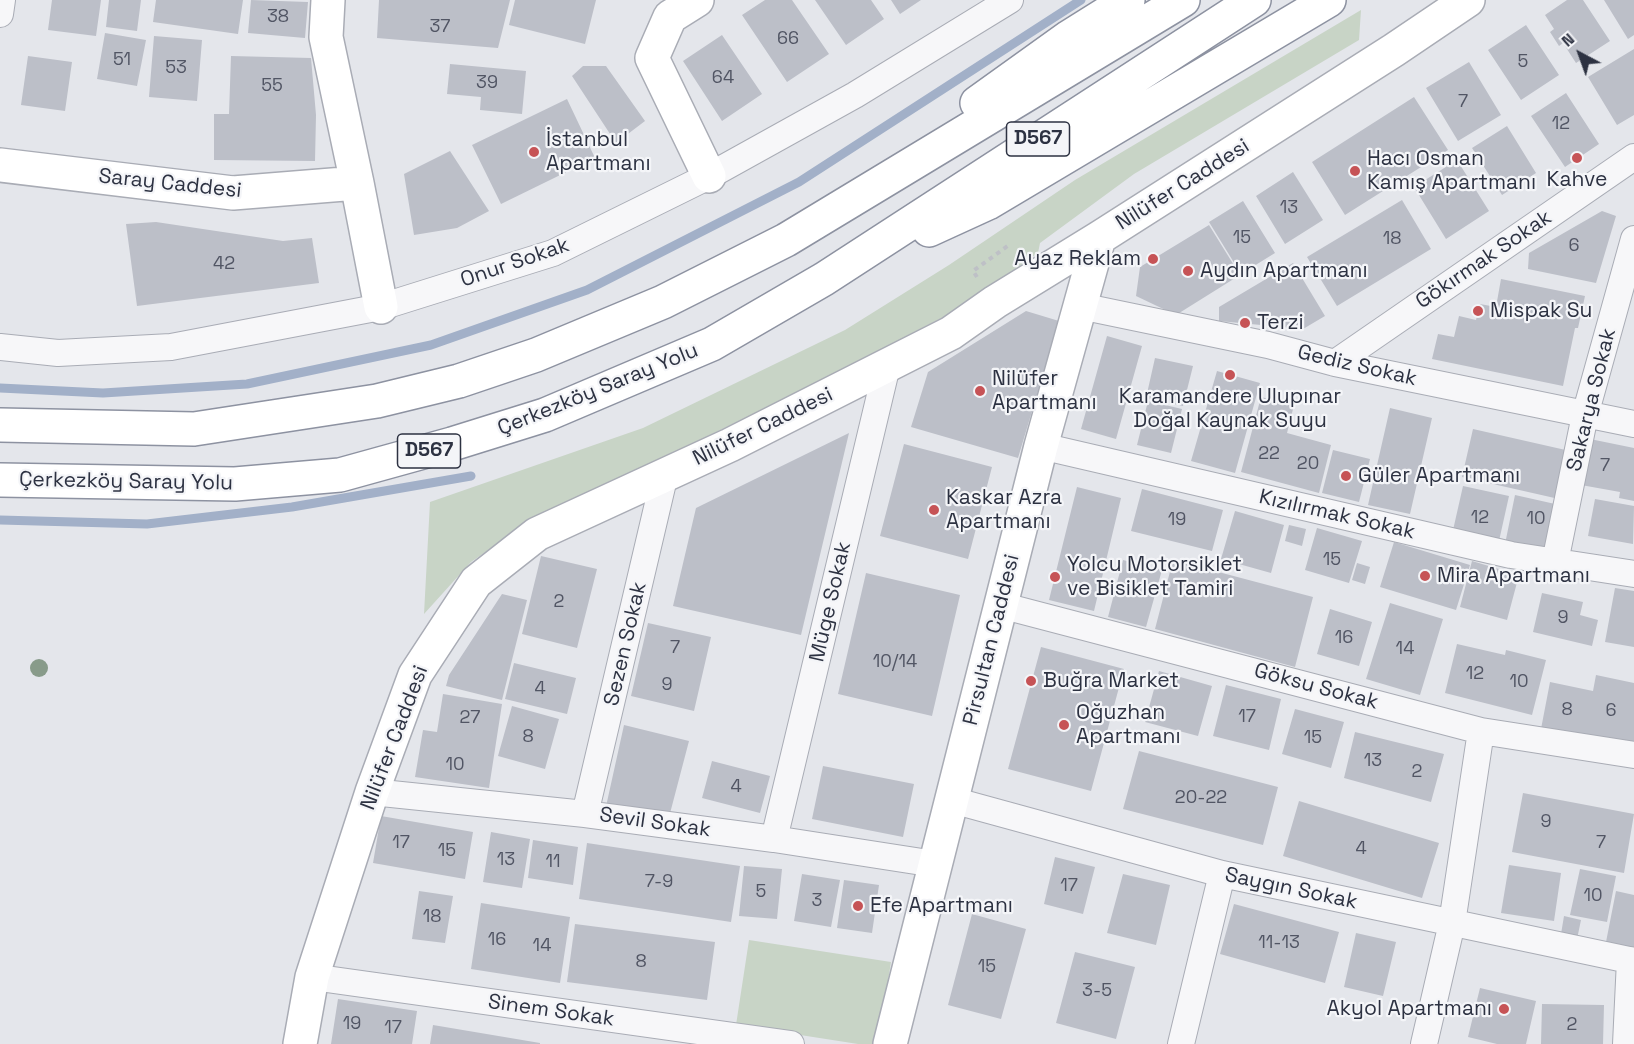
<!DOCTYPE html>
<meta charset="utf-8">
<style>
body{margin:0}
#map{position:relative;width:1634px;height:1044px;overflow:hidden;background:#e4e6eb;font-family:"Space Grotesk",sans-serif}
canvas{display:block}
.north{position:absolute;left:1550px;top:24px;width:60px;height:60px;-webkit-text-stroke:4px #f4f5f8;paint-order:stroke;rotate:319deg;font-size:16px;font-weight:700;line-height:24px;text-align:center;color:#2d3242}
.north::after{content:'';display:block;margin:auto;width:21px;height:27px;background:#2d3242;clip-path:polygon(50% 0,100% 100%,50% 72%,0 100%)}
</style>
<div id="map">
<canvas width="1634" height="1044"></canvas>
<div class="north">N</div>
</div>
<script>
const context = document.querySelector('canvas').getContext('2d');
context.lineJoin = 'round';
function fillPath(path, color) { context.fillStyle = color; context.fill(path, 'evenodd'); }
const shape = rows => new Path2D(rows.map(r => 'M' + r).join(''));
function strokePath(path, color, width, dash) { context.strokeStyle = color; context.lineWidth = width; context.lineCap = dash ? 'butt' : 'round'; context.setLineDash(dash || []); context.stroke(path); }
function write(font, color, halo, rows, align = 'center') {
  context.font = font + ' "Space Grotesk",sans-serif'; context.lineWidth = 4.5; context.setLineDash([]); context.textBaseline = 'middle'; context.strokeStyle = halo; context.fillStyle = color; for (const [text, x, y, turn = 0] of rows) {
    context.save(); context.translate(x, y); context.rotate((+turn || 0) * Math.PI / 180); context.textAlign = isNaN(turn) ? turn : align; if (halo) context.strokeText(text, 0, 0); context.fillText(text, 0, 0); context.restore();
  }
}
const green = shape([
 [1361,10,1359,40,1134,174,1040,243,1038,253,959,309,802,390,520,528,471,562,424,614,430,502,643,428,845,330,949,265,1075,180],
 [749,940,891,962,878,1044,858,1044,736,1025]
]);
const stream = shape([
 [0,388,103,393,247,384,431,345,587,290,799,182,1081,0],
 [0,520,147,524,292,507,471,476]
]);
const building = shape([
 [52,0,101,0,96,36,48,30],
 [109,0,141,0,137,31,106,27],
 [156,0,243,0,238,34,153,22],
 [251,0,308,2,305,38,248,33],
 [379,0,510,0,498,48,377,38],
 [515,0,596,0,585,44,509,25],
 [765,0,792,0,829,54,787,82,742,15],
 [815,0,871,0,884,19,846,45],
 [891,0,921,0,900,14],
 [1567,0,1583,0,1610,41,1576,63,1563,43,1559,46,1550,32,1554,29,1545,15],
 [1604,0,1634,0,1634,35,1628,39],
 [1526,25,1559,75,1521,100,1488,50],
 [105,33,146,40,137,86,97,79],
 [722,35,762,94,722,121,683,61],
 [154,36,202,40,197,101,149,97],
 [1634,49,1634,115,1617,125,1588,77],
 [28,56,72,62,65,111,21,105],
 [231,56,311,58,316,115,315,161,214,160,214,114,229,114],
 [1469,62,1501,115,1458,141,1426,88],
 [450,64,526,71,522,114,480,110,481,97,447,94],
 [583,66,606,66,645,121,616,143,572,76],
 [1566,93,1599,144,1565,167,1531,116],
 [1414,97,1448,150,1345,215,1312,162],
 [567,99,595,158,501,204,472,145],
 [1507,126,1536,173,1502,195,1472,148],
 [450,151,489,211,457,228,414,235,404,174],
 [1457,160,1489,211,1446,239,1414,187],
 [1293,172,1323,220,1285,244,1256,196],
 [1402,200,1431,249,1337,306,1307,257],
 [1243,201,1275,253,1241,274,1209,222],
 [1602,211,1616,216,1596,283,1528,269,1529,253],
 [156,222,283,241,312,238,319,283,137,306,126,224],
 [1209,225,1240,275,1176,315,1136,296,1140,267],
 [1293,263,1325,316,1303,329,1219,321,1219,307],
 [1501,279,1585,296,1578,328,1575,328,1563,386,1432,359,1438,334,1454,337,1459,316,1476,320,1480,304,1496,307],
 [1026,311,1059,321,1018,458,911,427,928,372],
 [1107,336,1142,346,1116,439,1081,429],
 [1155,358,1193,366,1183,406,1146,398],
 [1217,371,1260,383,1235,473,1191,461],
 [1261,397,1294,405,1287,433,1331,445,1319,493,1241,472],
 [1148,401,1182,409,1171,453,1137,445],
 [1390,408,1432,418,1410,514,1368,505],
 [1473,429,1570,451,1559,499,1462,477],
 [849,433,801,635,673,606,696,508],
 [1590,439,1634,448,1634,501,1619,498,1620,492,1581,485],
 [904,444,992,467,968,559,880,536],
 [1333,450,1370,459,1359,502,1322,493],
 [1463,486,1509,496,1497,550,1451,539],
 [1077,487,1121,498,1094,611,1049,600],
 [1142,489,1223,510,1212,551,1131,531],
 [1515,495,1564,506,1553,559,1504,549],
 [1595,499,1634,506,1633,544,1588,536],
 [1235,511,1284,525,1271,573,1221,559],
 [1289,525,1306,529,1302,546,1285,541],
 [1317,528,1362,541,1349,583,1305,570],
 [1394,542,1470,565,1456,610,1380,587],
 [541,556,597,569,577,648,522,634],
 [1123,560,1162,570,1146,627,1108,617],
 [1173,560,1313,597,1295,667,1155,629],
 [1472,561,1519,575,1507,620,1460,607],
 [1357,563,1370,567,1365,584,1352,580],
 [866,573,960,595,932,716,838,694],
 [1615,588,1634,591,1634,647,1605,642],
 [1542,593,1583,602,1580,615,1598,620,1592,646,1533,632],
 [502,594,527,600,502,700,446,686,449,675],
 [1390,603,1443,619,1420,695,1366,679],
 [1330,609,1372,622,1359,666,1317,654],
 [648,623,711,637,694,711,631,696],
 [1457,644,1505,655,1506,650,1546,660,1532,715,1445,693],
 [1041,647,1124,669,1091,791,1008,769],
 [514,663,576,678,567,714,505,699],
 [1159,671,1212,686,1198,736,1145,722],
 [1596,675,1634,683,1634,748,1541,729,1550,682,1593,691],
 [1226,685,1281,699,1269,750,1213,736],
 [443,694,502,704,489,788,415,777,423,730,437,732],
 [512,706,559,719,545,769,498,756],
 [1295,709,1344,722,1331,768,1282,754],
 [624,725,689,741,668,821,605,811],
 [1355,732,1444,754,1431,802,1344,778],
 [1139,751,1278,787,1263,845,1123,809],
 [712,761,770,776,760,813,702,798],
 [823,766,914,784,903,837,812,819],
 [1523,793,1634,814,1624,873,1512,852],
 [1299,801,1439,843,1422,898,1283,856],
 [381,816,473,832,465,879,373,863],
 [491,832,530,839,522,888,483,882],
 [533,840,578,847,573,885,528,878],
 [587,843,740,866,731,922,579,899],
 [1055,857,1095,867,1083,914,1044,904],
 [1509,865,1561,873,1554,921,1501,913],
 [744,866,782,869,777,919,739,916],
 [1580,869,1616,876,1607,922,1570,915],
 [802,874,840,880,831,927,794,921],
 [1123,874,1170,885,1156,945,1107,933],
 [844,880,879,885,872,933,837,928],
 [419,891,453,896,445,943,412,939],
 [1616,891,1634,895,1634,948,1606,942],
 [481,903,570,917,560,983,471,969],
 [1234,904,1339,932,1325,983,1220,954],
 [972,914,1026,929,1001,1019,948,1005],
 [1564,916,1581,920,1576,944,1560,940],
 [575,924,715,942,707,1000,567,982],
 [1356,933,1396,942,1383,996,1344,987],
 [1075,952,1135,967,1116,1039,1056,1023],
 [1480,988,1536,1001,1526,1044,1497,1044,1468,1037],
 [338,999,417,1011,412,1044,331,1044],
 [1542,1004,1604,1005,1603,1044,1541,1044],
 [433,1025,540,1043,540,1044,430,1044]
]);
const path = shape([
 [977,277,973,271,1009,245]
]);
const street = shape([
 [0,14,2,0],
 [1080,306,1268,345,1335,363,1634,424],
 [0,347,58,353,171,347,381,307,553,253,709,176,855,95,1010,0],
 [1335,363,1634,157],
 [1041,446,1511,555,1634,574],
 [1555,562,1585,415,1634,239],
 [1000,605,1481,731,1634,755],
 [372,792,585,814,774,839,935,864],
 [952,800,1222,874,1634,961],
 [585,814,665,474],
 [774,839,887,366],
 [312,977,791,1044],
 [1181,1044,1222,874],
 [1424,1044,1452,923,1481,731],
 [1626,1044,1630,960]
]);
const secondary = shape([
 [328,0,326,37,357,183],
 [697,0,670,17,652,58,709,176],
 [0,165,233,193,357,183,381,307],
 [300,1044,312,977,372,792,415,675,476,582,537,534,730,445,951,333,995,302,1099,238,1394,50,1468,0],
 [890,1044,1041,446,1099,238]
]);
const highway = shape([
 [977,103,1069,37,1128,0],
 [929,230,988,203,1329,0],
 [0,425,194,429,377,401,459,381,536,355,663,302,786,240,1183,0],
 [0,480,235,484,340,475,452,444,545,415,712,344,824,279,1254,0]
]);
const trees = [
 [39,668]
];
const markers = [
 [534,152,6,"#c65356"],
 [1577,158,6,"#c65356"],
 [1355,171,6,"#c65356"],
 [1153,259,6,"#c65356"],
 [1188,271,6,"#c65356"],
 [1478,311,6,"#c65356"],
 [1245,323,6,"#c65356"],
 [1230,375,6,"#c65356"],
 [980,391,6,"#c65356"],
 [1346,476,6,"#c65356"],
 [934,510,6,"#c65356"],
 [1425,576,6,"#c65356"],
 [1055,577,6,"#c65356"],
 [1031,681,6,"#c65356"],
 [1064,725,6,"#c65356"],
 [858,906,6,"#c65356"],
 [1504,1009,6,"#c65356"]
];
const numberNames = [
 ["38",278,17],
 ["37",440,27],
 ["66",788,39],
 ["51",122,60],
 ["5",1523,62],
 ["53",176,68],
 ["64",723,78],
 ["39",487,83],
 ["55",272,86],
 ["7",1463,102],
 ["12",1561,124],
 ["13",1289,208],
 ["15",1242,238],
 ["18",1392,239],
 ["6",1574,246],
 ["42",224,264],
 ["22",1269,454],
 ["20",1308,464],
 ["7",1605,466],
 ["12",1480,518],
 ["10",1536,519],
 ["19",1177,520],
 ["15",1332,560],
 ["2",559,602],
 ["9",1563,618],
 ["16",1344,638],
 ["7",675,648],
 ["14",1405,649],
 ["10/14",895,662],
 ["12",1475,674],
 ["10",1519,682],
 ["9",667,685],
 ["4",540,689],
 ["8",1567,710],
 ["6",1611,711],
 ["17",1247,717],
 ["27",470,718],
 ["8",528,737],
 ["15",1313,738],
 ["13",1373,761],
 ["10",455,765],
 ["2",1417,772],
 ["4",736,787],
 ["20-22",1201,798],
 ["9",1546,822],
 ["17",401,843],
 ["7",1601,843],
 ["4",1361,849],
 ["15",447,851],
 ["13",506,860],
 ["11",553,862],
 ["7-9",659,882],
 ["17",1069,886],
 ["5",761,892],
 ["10",1593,896],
 ["3",817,901],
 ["18",432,917],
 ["16",497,940],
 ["11-13",1279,943],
 ["14",542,946],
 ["8",641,962],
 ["15",987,967],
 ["3-5",1097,991],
 ["19",352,1024],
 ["2",1572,1025],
 ["17",393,1028]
];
const shields = [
 [1038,139,63],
 [429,451,63]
];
const shieldNames = [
 ["D567",1038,139],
 ["D567",429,451]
];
const poiNames = [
 ["İstanbul",546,140],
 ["Apartmanı",546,164],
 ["Hacı Osman",1367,159],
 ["Kamış Apartmanı",1367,183],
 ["Kahve",1577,180,"center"],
 ["Ayaz Reklam",1141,259,"right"],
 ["Aydın Apartmanı",1200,271],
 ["Mispak Su",1490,311],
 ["Terzi",1257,323],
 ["Nilüfer",992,379],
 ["Apartmanı",992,403],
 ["Karamandere Ulupınar",1230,397,"center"],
 ["Doğal Kaynak Suyu",1230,421,"center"],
 ["Güler Apartmanı",1358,476],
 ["Kaskar Azra",946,498],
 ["Apartmanı",946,522],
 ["Yolcu Motorsiklet",1067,565],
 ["ve Bisiklet Tamiri",1067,589],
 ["Mira Apartmanı",1437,576],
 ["Buğra Market",1043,681],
 ["Oğuzhan",1076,713],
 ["Apartmanı",1076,737],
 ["Efe Apartmanı",870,906],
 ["Akyol Apartmanı",1492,1009,"right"]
];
const streetNames = [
 ["Saray Caddesi",170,184,6],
 ["Nilüfer Caddesi",1183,185,-32],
 ["Gökırmak Sokak",1484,260,-34],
 ["Onur Sokak",515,263,-19],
 ["Gediz Sokak",1357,366,13],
 ["Çerkezköy Saray Yolu",598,390,-22],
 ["Sakarya Sokak",1592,400,-76],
 ["Nilüfer Caddesi",763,427,-26],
 ["Çerkezköy Saray Yolu",126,482,1],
 ["Kızılırmak Sokak",1337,515,13],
 ["Müge Sokak",831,602,-77],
 ["Pirsultan Caddesi",992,640,-76],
 ["Sezen Sokak",626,644,-77],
 ["Göksu Sokak",1316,687,15],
 ["Nilüfer Caddesi",395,738,-69],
 ["Sevil Sokak",655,823,8],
 ["Saygın Sokak",1291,889,12],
 ["Sinem Sokak",551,1011,8]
];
fillPath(green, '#c8d4c6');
strokePath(stream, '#a2b0c8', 9);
fillPath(building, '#bcbfc8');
strokePath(street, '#a9acb5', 28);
strokePath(secondary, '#a9acb5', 36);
strokePath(highway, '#8d92a1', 36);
strokePath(path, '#bec0c6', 4, [4.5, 4.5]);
strokePath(street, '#f7f7f9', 26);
strokePath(secondary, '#fff', 33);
strokePath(highway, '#fff', 33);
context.fillStyle = '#889b8a';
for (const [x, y] of trees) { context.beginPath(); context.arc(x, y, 9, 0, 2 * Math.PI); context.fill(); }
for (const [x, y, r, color] of markers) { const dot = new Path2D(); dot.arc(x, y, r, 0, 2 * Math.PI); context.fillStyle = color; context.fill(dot); strokePath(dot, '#f4f5f8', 2); }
write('18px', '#515564', null, numberNames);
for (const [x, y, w] of shields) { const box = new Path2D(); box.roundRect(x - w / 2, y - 17, w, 34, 4.5); context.fillStyle = '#f4f5f8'; context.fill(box); strokePath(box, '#2d3242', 1.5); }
write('bold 20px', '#2d3242', null, shieldNames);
write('21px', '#2d3242', '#f4f5f8', poiNames, 'left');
write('21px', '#2d3242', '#f4f5f8', streetNames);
</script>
